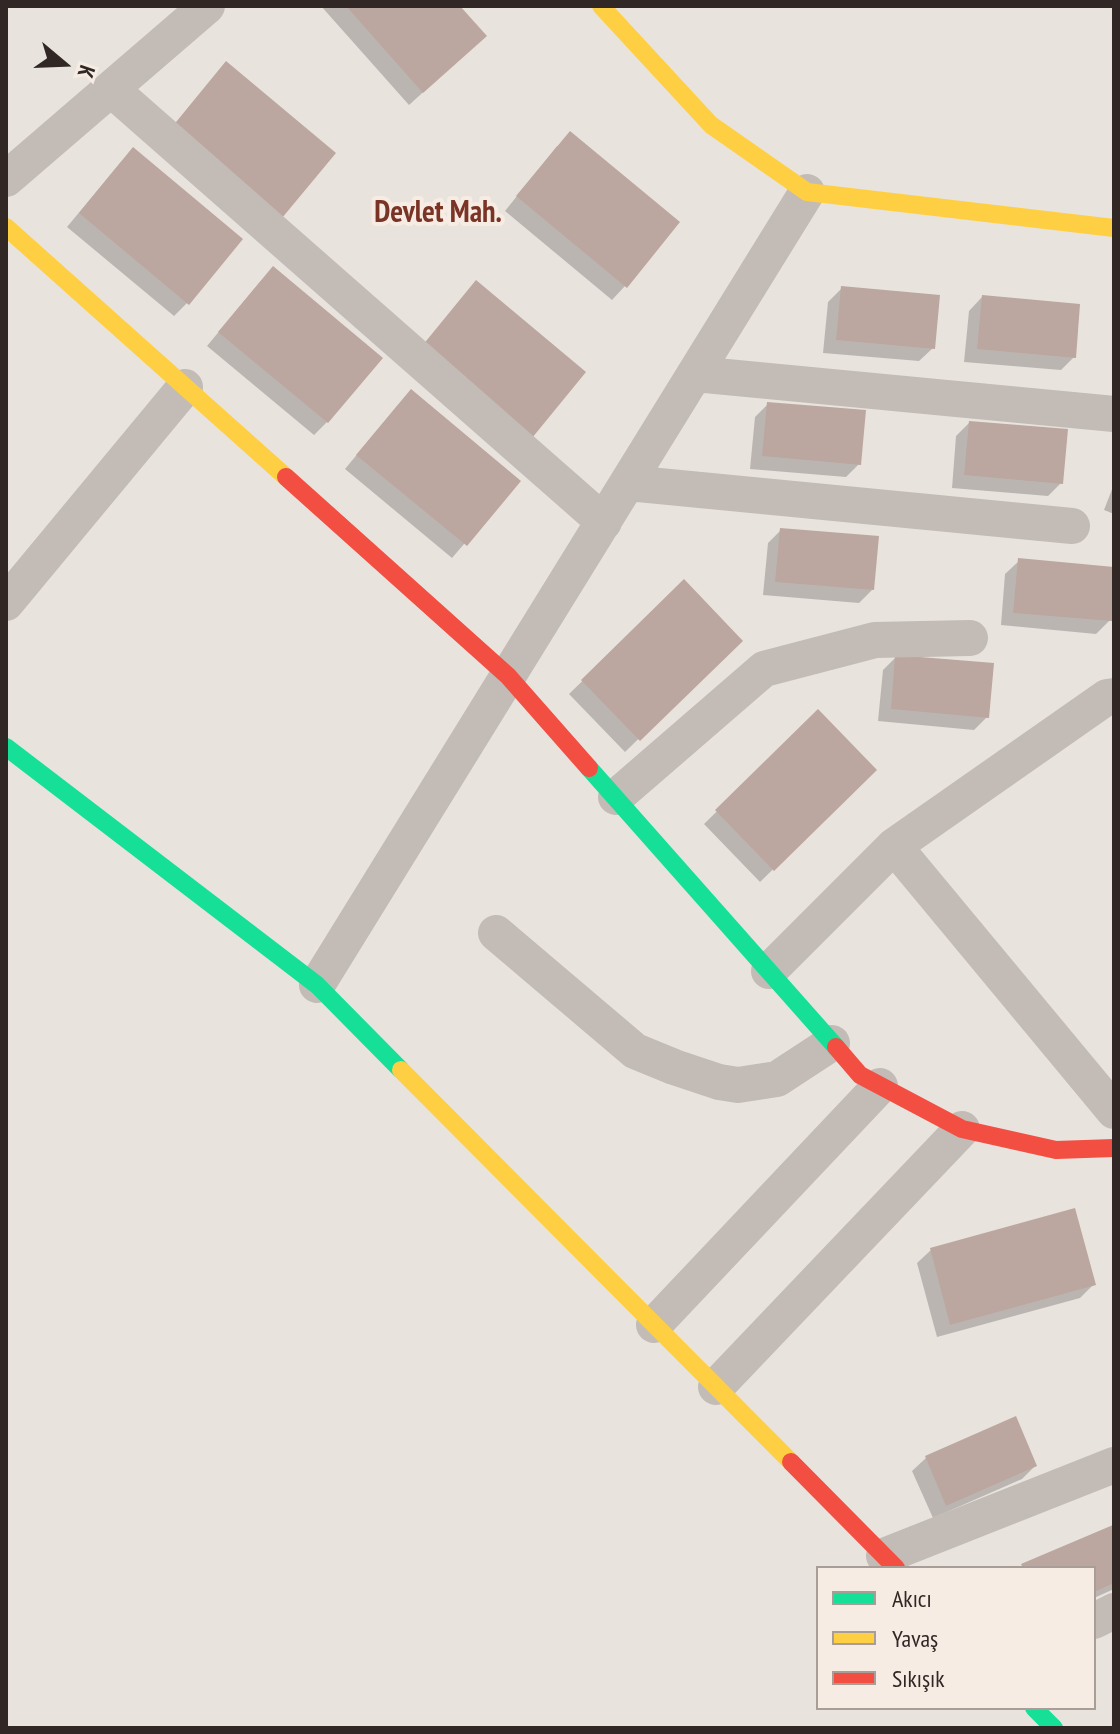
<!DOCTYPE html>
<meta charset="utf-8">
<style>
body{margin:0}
#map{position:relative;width:1120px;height:1734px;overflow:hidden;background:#e9e3dd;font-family:"PT Sans Narrow",sans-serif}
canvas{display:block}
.frame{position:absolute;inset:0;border:8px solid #312826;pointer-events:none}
.legend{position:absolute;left:816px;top:1566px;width:280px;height:144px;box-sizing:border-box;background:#f7ece3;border:2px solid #a89e97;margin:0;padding:10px 14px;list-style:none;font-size:24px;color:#312826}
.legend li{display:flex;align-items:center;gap:16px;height:40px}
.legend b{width:40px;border:2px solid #a89e97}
.north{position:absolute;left:24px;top:24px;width:80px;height:80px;-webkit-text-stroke:6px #f7ece3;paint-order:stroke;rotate:109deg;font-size:22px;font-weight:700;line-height:32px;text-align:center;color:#312826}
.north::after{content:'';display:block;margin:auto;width:28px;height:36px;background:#312826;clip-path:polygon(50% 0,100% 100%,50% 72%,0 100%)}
</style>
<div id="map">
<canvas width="1120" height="1734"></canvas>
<div class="frame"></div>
<ul class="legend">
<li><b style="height:10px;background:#16e098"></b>Akıcı</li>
<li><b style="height:10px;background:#ffcf43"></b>Yavaş</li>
<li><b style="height:10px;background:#f24e42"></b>Sıkışık</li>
</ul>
<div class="north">K</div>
</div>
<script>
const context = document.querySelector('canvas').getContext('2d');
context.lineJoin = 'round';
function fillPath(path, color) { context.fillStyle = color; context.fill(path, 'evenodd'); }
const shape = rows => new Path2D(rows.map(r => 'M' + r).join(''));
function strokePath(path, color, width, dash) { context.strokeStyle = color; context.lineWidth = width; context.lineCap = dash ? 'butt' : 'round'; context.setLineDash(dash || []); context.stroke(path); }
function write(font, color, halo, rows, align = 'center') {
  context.font = font + ' "PT Sans Narrow",sans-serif'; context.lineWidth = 8; context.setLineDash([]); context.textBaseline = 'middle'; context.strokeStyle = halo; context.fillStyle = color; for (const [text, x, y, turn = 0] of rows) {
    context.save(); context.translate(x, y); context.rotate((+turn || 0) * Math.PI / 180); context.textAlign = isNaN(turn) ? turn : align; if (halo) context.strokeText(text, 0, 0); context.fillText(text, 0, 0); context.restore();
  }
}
const shadow = shape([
 [321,6,457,6,471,49,409,105],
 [557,146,625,286,612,300,505,211],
 [133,150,187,303,174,316,67,227,120,163],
 [260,282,327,422,314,435,207,346],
 [842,288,933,348,919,361,823,353,828,302],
 [982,297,1074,357,1061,370,964,362,969,311],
 [768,404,859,464,846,477,750,469,755,417],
 [398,405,518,481,452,558,345,469],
 [969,423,1061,483,1048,496,952,488,956,436],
 [1114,484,1114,514,1104,510],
 [781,530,872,590,859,603,763,595,768,543],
 [1019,561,1114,569,1110,620,1096,634,1001,625,1005,574],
 [684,582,740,640,625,752,569,694],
 [896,657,987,717,974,730,878,721,883,670],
 [818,712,875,770,760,882,704,824],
 [931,1250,1093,1285,1080,1298,937,1337,917,1263],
 [1015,1419,1035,1466,1022,1479,933,1518,912,1471,926,1458],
 [1112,1527,1114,1533,1114,1589,1094,1598,1094,1568,1020,1568]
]);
const building = shape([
 [346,6,460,6,487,36,423,93],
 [226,61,336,153,282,218,172,127],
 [570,131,680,222,627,288,516,196],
 [133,147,243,239,189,305,79,213],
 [273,266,383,358,328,423,218,332],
 [476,280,586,372,532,438,422,346],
 [841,286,940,295,935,349,836,340],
 [982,295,1080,304,1076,358,977,349],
 [411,389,521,481,467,546,356,455],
 [767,402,866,410,861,465,762,456],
 [969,421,1068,429,1063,484,964,475],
 [780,528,879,536,874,590,775,582],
 [1018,558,1114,567,1112,621,1013,613],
 [684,579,743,641,640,741,581,680],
 [895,655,994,663,989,718,891,709],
 [818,709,877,770,774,871,715,810],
 [1075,1208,1096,1285,950,1325,930,1248],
 [1016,1416,1037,1466,946,1506,925,1456],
 [1113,1525,1114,1583,1094,1592,1094,1568,1023,1568,1021,1564]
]);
const street = shape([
 [111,89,604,522],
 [6,179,207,6],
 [695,374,1114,414],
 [628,483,1072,526],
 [6,603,185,387],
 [616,797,764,669,875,640,970,638],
 [894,846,1114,1111],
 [496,933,635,1051,674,1067,719,1082,738,1085,777,1079,832,1043],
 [769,971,894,846,1107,697,1114,696],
 [317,985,807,192],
 [654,1325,880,1086],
 [716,1387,962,1129],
 [884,1556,1114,1465],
 [1094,1621,1114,1611]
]);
const fast = shape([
 [6,747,317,985,401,1070],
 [589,768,836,1047],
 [1034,1708,1054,1728]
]);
const slow = shape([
 [601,6,711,125,807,192,1114,228],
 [6,227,286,477],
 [401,1070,791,1462]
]);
const jam = shape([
 [286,477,508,676,589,768],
 [836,1047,860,1075,962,1129,1056,1150,1114,1148],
 [791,1462,896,1568]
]);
const districtNames = [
 ["Devlet Mah.",438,213]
];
fillPath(shadow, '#0003');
fillPath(building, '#bba6a0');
strokePath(street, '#c2bbb6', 36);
strokePath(fast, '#16e098', 18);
strokePath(slow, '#ffcf43', 18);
strokePath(jam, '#f24e42', 18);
write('bold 30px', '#793426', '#f7ece3', districtNames);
</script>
